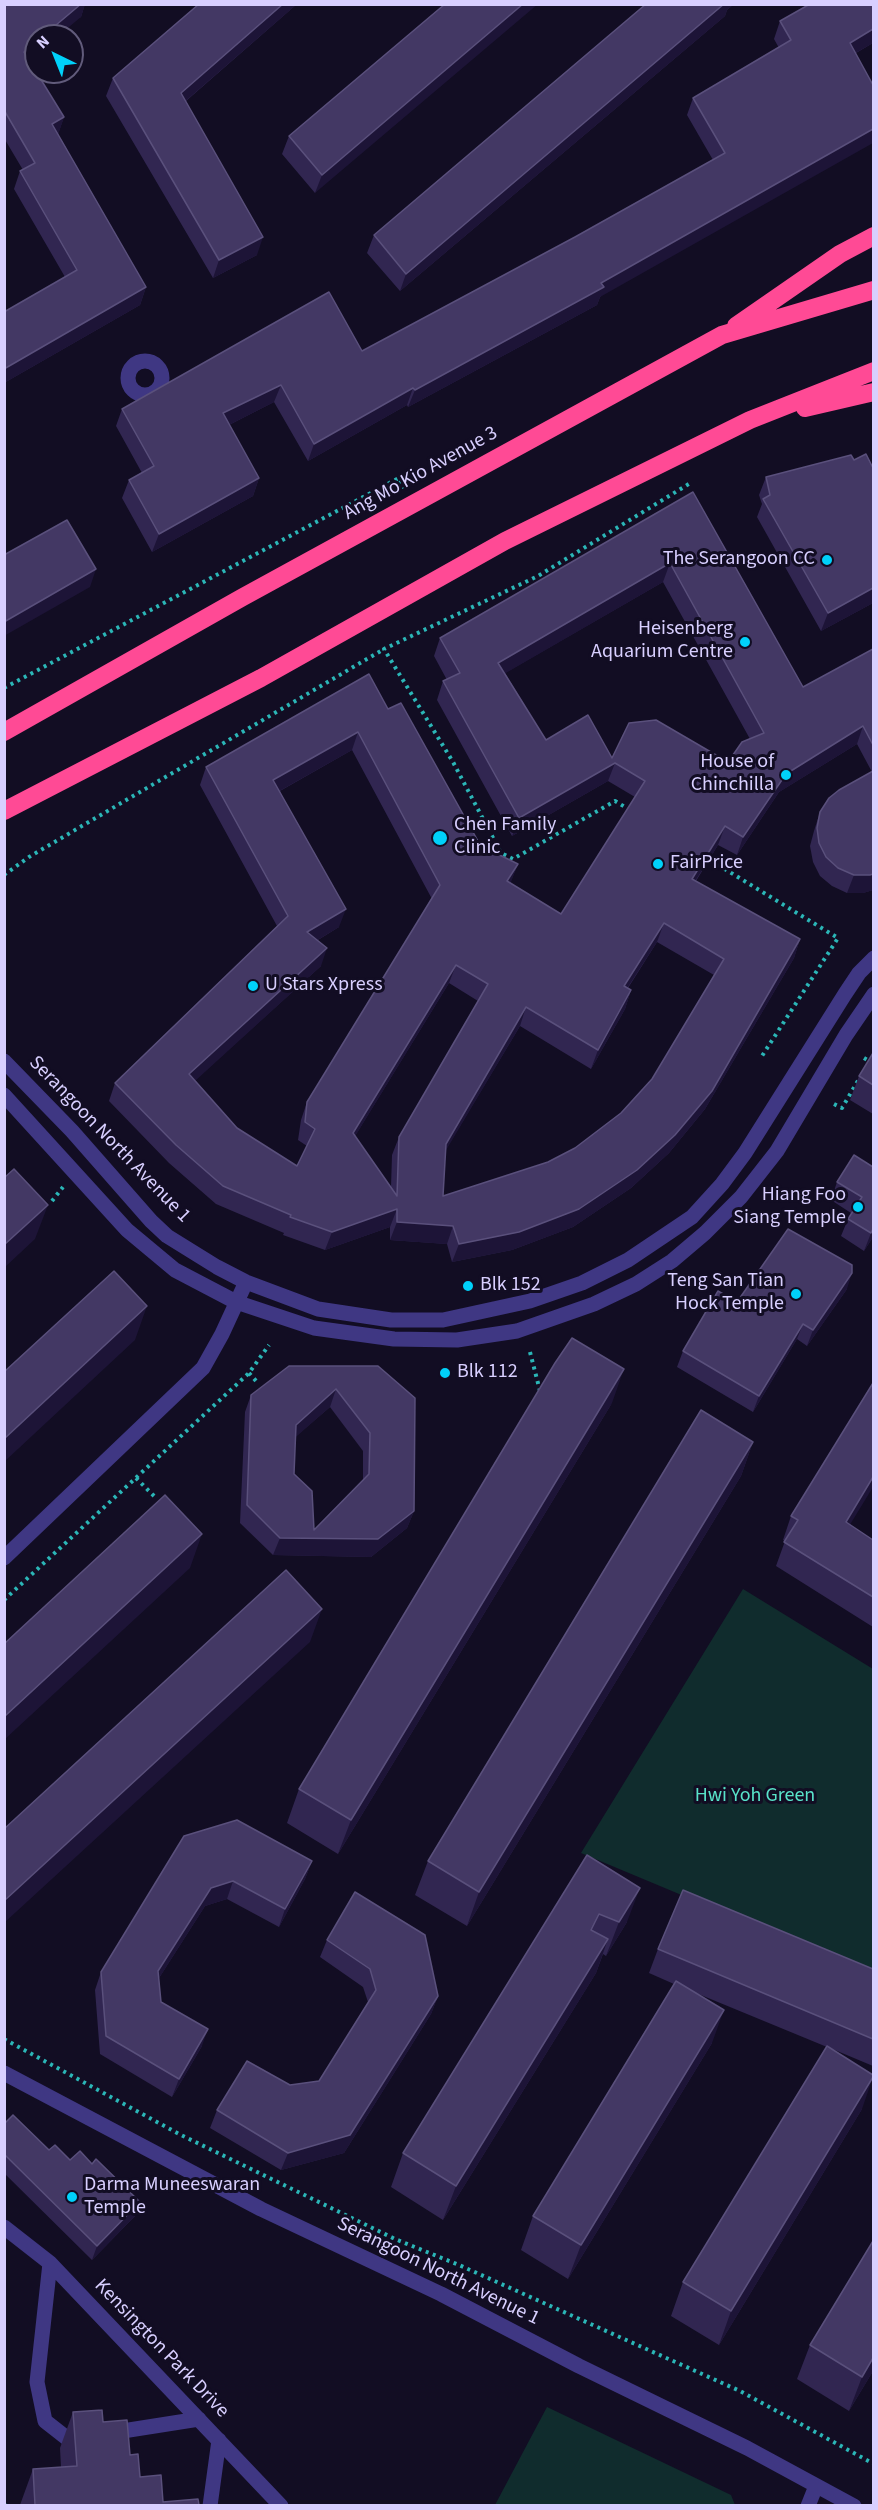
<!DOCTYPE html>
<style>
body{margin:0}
#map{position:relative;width:878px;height:2510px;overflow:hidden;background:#120d23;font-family:"Source Sans 3",sans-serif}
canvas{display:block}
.frame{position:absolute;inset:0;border:6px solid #d8cfff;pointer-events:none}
.north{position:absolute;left:24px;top:24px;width:60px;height:60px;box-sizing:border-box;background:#120d23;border:2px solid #615b7b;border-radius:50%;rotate:317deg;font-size:16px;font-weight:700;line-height:24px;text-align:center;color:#d8cfff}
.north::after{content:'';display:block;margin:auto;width:21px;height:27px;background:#00d1fa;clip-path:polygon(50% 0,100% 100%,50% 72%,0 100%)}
</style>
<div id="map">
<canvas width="878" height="2510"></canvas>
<div class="frame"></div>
<div class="north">N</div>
</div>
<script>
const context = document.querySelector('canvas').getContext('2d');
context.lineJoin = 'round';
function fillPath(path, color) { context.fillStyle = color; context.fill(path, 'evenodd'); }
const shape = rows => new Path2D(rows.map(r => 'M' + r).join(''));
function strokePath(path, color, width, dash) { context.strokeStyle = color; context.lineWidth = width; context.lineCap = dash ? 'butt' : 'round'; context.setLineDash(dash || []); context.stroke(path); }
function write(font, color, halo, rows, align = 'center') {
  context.font = font + ' "Source Sans 3",sans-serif'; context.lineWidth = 6; context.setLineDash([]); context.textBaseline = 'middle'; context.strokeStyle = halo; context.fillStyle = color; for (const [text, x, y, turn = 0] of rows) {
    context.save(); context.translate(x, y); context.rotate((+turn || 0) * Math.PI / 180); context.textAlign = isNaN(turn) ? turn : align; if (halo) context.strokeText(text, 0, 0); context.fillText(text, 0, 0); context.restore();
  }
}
const green = shape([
 [743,1589,873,1669,873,1975,581,1853],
 [547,2407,731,2495,735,2505,495,2505]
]);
const path = shape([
 [4,688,399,478,404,488],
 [630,810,615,801,513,859,501,853,453,762,384,649,538,576,692,482],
 [705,857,838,938,762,1056],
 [4,875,29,857,384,649],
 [864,1058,874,1064],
 [834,1104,842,1108,859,1079],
 [52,1201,63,1187],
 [530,1352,540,1391],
 [249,1373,257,1382],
 [136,1478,156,1498],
 [4,1600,249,1373,269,1345],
 [4,2039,181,2135,395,2239,459,2265,740,2391,874,2464],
 [4,2503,5,2506]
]);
const minor = shape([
 '128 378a17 17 0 1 1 34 0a17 17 0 1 1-34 0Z',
 [4,1061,72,1131,151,1221,167,1236,217,1267,246,1282,318,1309,391,1320,443,1320,530,1301,582,1283,628,1260,692,1217,722,1184,745,1153,845,994,859,973,874,958],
 [4,1095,127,1230,175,1270,236,1302,314,1328,394,1339,457,1340,517,1331,594,1304,636,1284,672,1261,705,1233,741,1197,777,1151,846,1035,874,994],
 [4,1558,203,1368,222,1334,246,1282],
 [4,2073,261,2209,441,2294,579,2366,747,2448,854,2506],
 [4,2227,50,2263,281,2506],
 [50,2263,37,2382,45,2421,68,2439,83,2437],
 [110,2433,199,2419],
 [210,2506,219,2440],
 [808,2506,816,2486]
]);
const highway = shape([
 [736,326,840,254,874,236],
 [805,408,874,392],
 [4,732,243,597,722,335,874,290],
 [4,811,261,678,505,541,750,420,874,371]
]);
const wall = shape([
 [4,4,85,4,81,17,36,36,36,54,29,60,64,117,58,134,146,287,140,305,4,383,4,312,65,277,14,189,20,171,23,170,4,138],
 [199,4,297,4,186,101,257,255,213,278,106,96,113,78],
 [445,4,315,193,282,154,289,136],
 [646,4,734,4,727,10,725,16,400,291,367,253,374,235],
 [780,21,873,43,856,53,600,297,597,305,408,407,407,405,308,461,274,402,229,425,259,478,253,496,152,552,122,498,129,480,142,473,116,426,122,409,362,351,575,237,713,160,687,115,693,98,779,48,774,39],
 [854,460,873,468,873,603,821,631,757,517,762,504,759,495,766,477],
 [693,492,803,687,873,649,873,890,863,893,847,893,832,886,820,876,813,862,810,846,814,831,820,812,872,772,857,744,779,792,737,855,718,845,696,881,800,939,794,958,705,1109,669,1153,631,1188,573,1227,512,1250,452,1262,447,1244,390,1240,390,1227,325,1250,283,1235,284,1233,216,1204,169,1163,109,1101,115,1083,277,926,200,785,206,767,388,709,477,843,518,864,510,883,561,914,635,797,608,781,512,836,437,700,443,681,447,680,434,656,440,638],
 [663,582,750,739,728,762,612,758,546,740,505,673],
 [352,750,432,899,307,1102,301,1120,298,1140,307,1146,297,1166,237,1128,195,1080,321,966,318,940,339,927,280,791],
 [657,942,714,975,652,1079,621,1113,575,1148,548,1162,443,1196,445,1151,520,1026,591,1069,625,1009,631,990,628,988],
 [449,983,478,1001,399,1137,392,1155,391,1187,355,1136],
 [873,1053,873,1114,850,1100,859,1076],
 [873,1167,873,1237,864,1251,841,1236,848,1219,851,1213,831,1200,837,1182],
 [847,1289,807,1346,797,1339,753,1412,677,1367,683,1351,737,1302],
 [378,1366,414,1511,407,1528,371,1557,273,1555,240,1523,245,1412,251,1395],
 [330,1407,363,1451,363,1480,314,1530,294,1474,295,1437],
 [612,1403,338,1854,287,1823,299,1789],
 [753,1442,741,1476,467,1926,415,1895,428,1861],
 [791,1516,850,1525,873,1540,873,1627,776,1566,785,1541,783,1540],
 [184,1836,312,1861,305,1879,279,1927,227,1899,205,1906,159,1978,161,2002,202,2046,172,2097,100,2054,95,1990,101,1972],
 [587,1855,627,1922,606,1956,603,1954,596,1973,443,2220,391,2187,403,2153],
 [327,1940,438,1996,431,2014,344,2153,281,2170,210,2128,217,2110,319,2081,368,2002,363,1987,320,1957],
 [658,1949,873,1969,873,2066,830,2048,862,2109,719,2345,671,2316,683,2282,827,2047,696,1993,712,2043,568,2279,521,2250,533,2216,674,1984,649,1973],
 [4,2124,49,2150,70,2160,92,2164,135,2216,92,2260,4,2173],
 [810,2345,873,2371,849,2411,797,2379],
 [73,2412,103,2422,130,2455,140,2477,163,2502,199,2505,20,2505,33,2469,61,2467,60,2448]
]);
const shadedWall = shape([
 [81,4,85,4,81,17,58,36,43,36],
 [283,4,297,4,174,111,181,93],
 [523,4,538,4,315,193,322,175],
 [724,4,734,4,727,10,725,16,400,291,406,274],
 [873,29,873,43,843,60,850,43],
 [36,42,36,54,18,70,24,52],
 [64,117,58,135,52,124],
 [873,129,873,143,600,297,597,305,408,407,415,390,601,283],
 [263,237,257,255,213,278,219,260],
 [146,287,140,305,4,383,4,369],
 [281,385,274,402,217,431,223,413],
 [413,388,407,405,308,461,314,444],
 [259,478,253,496,152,552,159,534],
 [670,563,663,582,492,681,498,663],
 [96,569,90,587,4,636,4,622],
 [873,588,873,603,821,631,828,613],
 [863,726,857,744,779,792,737,855,743,837,786,774],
 [358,732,352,750,267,798,273,780],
 [615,763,608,781,512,836,519,818],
 [725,826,718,845,685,897,692,879],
 [518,864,511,882,500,900,507,881],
 [873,874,873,890,863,893,847,893,854,875],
 [346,909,339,927,301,950,307,932],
 [664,923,657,942,617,1004,624,986],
 [800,939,794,958,705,1109,669,1153,631,1188,573,1227,512,1250,452,1262,459,1244,519,1232],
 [327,948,321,966,183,1092,189,1074],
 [456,965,449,983,346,1151,353,1133],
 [631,990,625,1009,591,1069,598,1050],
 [526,1007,520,1026,439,1162,446,1144],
 [48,1205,35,1239,4,1268,4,1245],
 [397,1209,390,1227,325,1250,332,1232],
 [397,1222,453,1226,447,1244,390,1240],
 [873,1229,873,1237,864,1251,871,1233],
 [852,1273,847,1289,807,1346,813,1330],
 [147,1306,135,1340,4,1462,4,1439],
 [803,1324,797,1339,753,1412,759,1396],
 [624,1369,612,1403,338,1854,351,1820],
 [336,1389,330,1407,289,1443,296,1425],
 [753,1442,741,1476,467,1926,479,1892],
 [873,1477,873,1487,837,1546,846,1522],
 [414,1511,407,1528,371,1557,273,1555,280,1538],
 [202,1534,190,1568,4,1740,4,1717],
 [322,1609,310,1642,4,1923,4,1901],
 [312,1861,305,1879,279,1927,285,1909],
 [233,1881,227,1899,205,1906,152,1989,158,1971,211,1888],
 [640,1888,627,1922,606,1956,619,1922],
 [608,1939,596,1973,443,2220,456,2186],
 [438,1996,431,2014,344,2153,281,2170,288,2153],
 [724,2010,712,2043,568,2279,581,2245],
 [208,2029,202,2046,172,2097,179,2079],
 [873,2077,862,2109,719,2345,731,2311],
 [140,2202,135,2216,92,2260,97,2246],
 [873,2358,873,2371,849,2411,862,2377]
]);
const building = shape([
 [5,4,81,4,43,36,36,36,36,42,24,52,64,117,52,124,146,287,4,369,4,312,77,270,20,171,35,163,4,110,5,4],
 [199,4,283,4,181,93,263,237,219,260,113,78,199,4],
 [445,4,523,4,322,175,289,136,445,4],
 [646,4,724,4,406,274,374,235,646,4],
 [810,4,872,4,873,7,873,29,850,43,873,85,873,129,601,283,604,287,415,390,413,388,314,444,281,385,223,413,259,478,159,534,129,480,154,466,122,409,329,292,362,351,575,237,725,153,693,98,791,40,780,21,810,4],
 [866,454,873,468,873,588,828,613,763,499,770,495,766,477,851,455,854,460,866,454],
 [693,492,803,687,873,649,873,745,863,726,786,774,743,837,725,826,692,879,800,939,712,1091,675,1135,637,1170,579,1209,519,1232,459,1244,453,1226,397,1222,397,1209,332,1232,290,1217,291,1215,223,1186,176,1145,115,1083,288,916,206,767,369,674,388,709,401,703,478,841,475,843,518,864,507,881,561,914,645,781,615,763,519,818,443,681,460,673,440,638,693,492],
 [670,563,764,733,742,742,728,762,656,720,629,723,612,758,588,715,546,740,498,663,670,563],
 [358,732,440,885,307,1102,305,1122,315,1129,297,1166,237,1128,189,1074,327,948,307,932,346,909,273,780,358,732],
 [664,923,724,959,652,1079,621,1113,575,1148,548,1162,443,1196,446,1144,526,1007,598,1050,631,990,624,986,664,923],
 [456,965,488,984,399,1137,397,1196,353,1133,456,965],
 [67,520,96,569,4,622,4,555,67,520],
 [873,771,873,874,870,875,854,875,838,868,826,857,819,843,817,828,820,812,829,798,839,790,873,771],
 [873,1053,873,1085,859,1076,873,1053],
 [854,1155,873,1167,873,1229,871,1233,848,1219,862,1197,837,1182,854,1155],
 [14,1169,48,1205,4,1245,4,1178,14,1169],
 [788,1229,852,1265,852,1273,813,1330,803,1324,759,1396,683,1351,718,1291,737,1302,788,1229],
 [114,1271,147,1306,4,1439,4,1372,114,1271],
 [572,1338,624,1369,351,1820,299,1789,555,1363,572,1338],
 [289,1366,378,1366,415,1398,414,1511,378,1539,280,1538,247,1505,251,1395,289,1366],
 [336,1389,370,1433,369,1474,314,1530,312,1491,294,1474,296,1425,336,1389],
 [873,1383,873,1477,846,1522,873,1540,873,1597,784,1542,798,1520,791,1516,873,1383],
 [701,1410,753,1442,479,1892,428,1861,701,1410],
 [165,1495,202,1534,4,1717,4,1644,165,1495],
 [286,1570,322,1609,4,1901,4,1829,286,1570],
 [237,1820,312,1861,285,1909,233,1881,211,1888,158,1971,161,2002,208,2029,179,2079,106,2036,101,1972,184,1836,237,1820],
 [587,1855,640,1888,619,1922,599,1914,591,1930,608,1939,456,2186,403,2153,587,1855],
 [683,1890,873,1969,873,2039,658,1949,683,1890],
 [355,1892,425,1935,438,1996,350,2135,288,2153,217,2110,247,2061,290,2085,319,2081,376,1990,370,1969,327,1940,355,1892],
 [676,1981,724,2010,581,2245,533,2216,676,1981],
 [827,2046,873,2075,873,2077,731,2311,683,2282,827,2046],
 [13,2115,49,2150,55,2145,70,2160,80,2151,92,2164,96,2159,140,2202,97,2246,4,2154,4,2124,13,2115],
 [873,2241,873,2358,862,2377,810,2345,873,2241],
 [102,2410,103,2422,127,2420,130,2455,138,2454,140,2477,161,2475,163,2502,198,2499,199,2505,35,2505,33,2469,77,2466,73,2412,102,2410]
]);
const markers = [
 [827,560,6,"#00d1fa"],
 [745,642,6,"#00d1fa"],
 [786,775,6,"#00d1fa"],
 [440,838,8,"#00d1fa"],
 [658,864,6,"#00d1fa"],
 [253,986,6,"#00d1fa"],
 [858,1207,6,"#00d1fa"],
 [468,1286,6,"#00d1fa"],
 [796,1294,6,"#00d1fa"],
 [445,1373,6,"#00d1fa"],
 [72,2197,6,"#00d1fa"]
];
const streetNames = [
 ["Ang Mo Kio Avenue 3",421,474,-29],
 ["Serangoon North Avenue 1",109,1140,46],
 ["Serangoon North Avenue 1",438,2272,26],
 ["Kensington Park Drive",161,2349,46]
];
const poiNames = [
 ["The Serangoon CC",815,560,"right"],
 ["Heisenberg",733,630,"right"],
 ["Aquarium Centre",733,653,"right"],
 ["House of",774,763,"right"],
 ["Chinchilla",774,786,"right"],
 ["Chen Family",454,826],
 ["Clinic",454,849],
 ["FairPrice",670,864],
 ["U Stars Xpress",265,986],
 ["Hiang Foo",846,1196,"right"],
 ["Siang Temple",846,1219,"right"],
 ["Teng San Tian",784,1282,"right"],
 ["Hock Temple",784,1305,"right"],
 ["Blk 152",480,1286],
 ["Blk 112",457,1373],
 ["Darma Muneeswaran",84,2186],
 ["Temple",84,2209]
];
const parkNames = [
 ["Hwi Yoh Green",755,1797]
];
fillPath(green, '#102c2d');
strokePath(path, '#2bb6b7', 4, [3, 4.5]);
strokePath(minor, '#3f3783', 15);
strokePath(highway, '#ff4a95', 18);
fillPath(wall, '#312651');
fillPath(shadedWall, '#1d1437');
fillPath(building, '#433864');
strokePath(building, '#5a507c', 1.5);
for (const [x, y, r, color] of markers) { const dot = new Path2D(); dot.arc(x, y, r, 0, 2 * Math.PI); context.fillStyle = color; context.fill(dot); strokePath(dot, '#120d23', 2); }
write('20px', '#d8cfff', '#120d23', streetNames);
write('20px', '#d8cfff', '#120d23', poiNames, 'left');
write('20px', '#58e2c9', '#120d23', parkNames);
</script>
